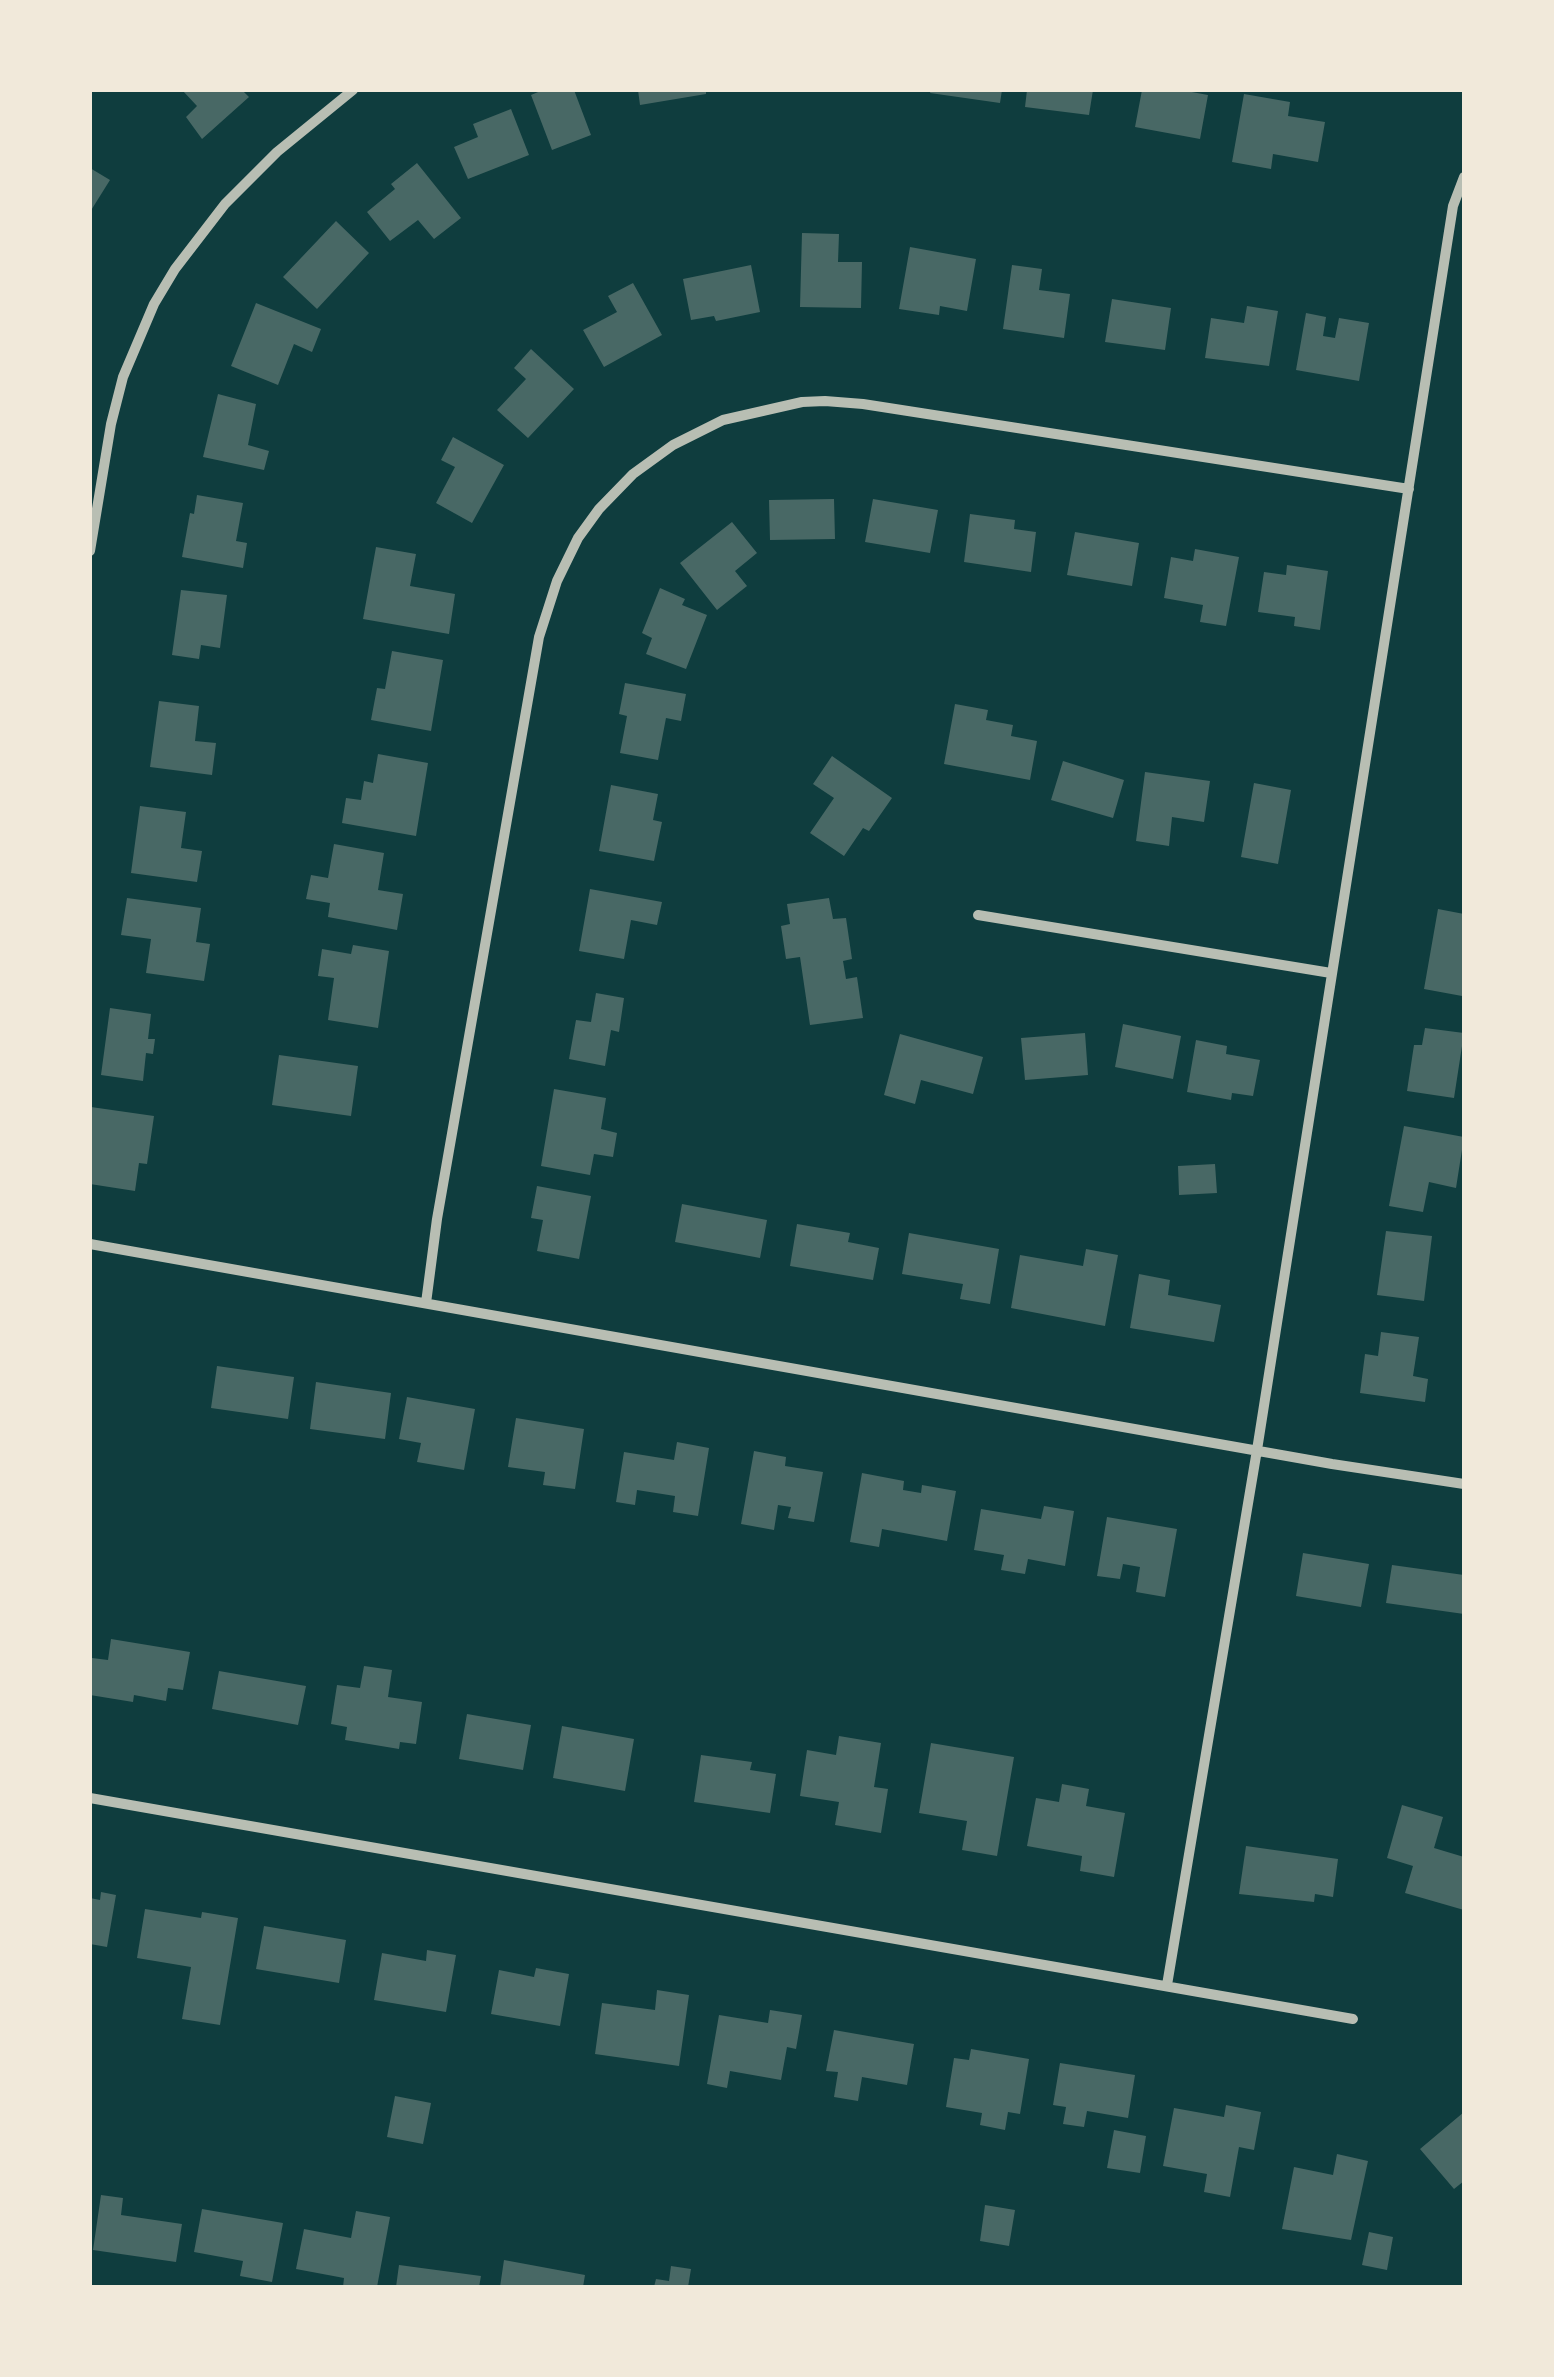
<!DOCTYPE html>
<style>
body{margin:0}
#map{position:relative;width:1554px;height:2377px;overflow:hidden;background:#0f3d3e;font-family:Inter,sans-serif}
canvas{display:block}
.frame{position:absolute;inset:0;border:92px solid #f1e9da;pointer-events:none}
</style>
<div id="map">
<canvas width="1554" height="2377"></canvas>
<div class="frame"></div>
</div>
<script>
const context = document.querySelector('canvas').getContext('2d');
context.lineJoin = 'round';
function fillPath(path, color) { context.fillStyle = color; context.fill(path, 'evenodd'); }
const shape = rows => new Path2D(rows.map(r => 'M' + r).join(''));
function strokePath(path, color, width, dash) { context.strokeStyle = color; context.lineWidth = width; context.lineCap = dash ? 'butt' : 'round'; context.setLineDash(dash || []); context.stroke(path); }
const building = shape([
 [182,90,242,90,249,97,202,139,186,117,197,106],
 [543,90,574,90,591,135,552,150,531,95],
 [638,90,706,90,706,94,640,105],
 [931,90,1002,90,1000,103,930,93],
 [1027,90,1093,90,1089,115,1025,107],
 [1142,90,1181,90,1208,95,1200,139,1135,127],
 [1244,94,1290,102,1288,116,1325,122,1318,162,1273,154,1271,169,1232,162],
 [511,109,529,155,468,179,454,147,478,137,473,124],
 [417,163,461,218,434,239,418,220,390,241,367,212,395,189,391,184],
 [90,168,110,180,90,212],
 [336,221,369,253,317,309,283,277],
 [802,233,839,234,838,262,862,262,861,308,800,307],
 [910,247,976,259,967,311,940,306,939,315,899,309],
 [751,265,760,312,716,321,714,316,691,320,683,279],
 [1012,265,1042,269,1039,290,1070,294,1064,338,1003,329],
 [633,283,662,335,604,367,583,330,617,312,608,296],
 [1112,299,1171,308,1165,350,1105,342],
 [256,303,321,329,312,352,294,344,278,385,231,366],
 [1247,306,1278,311,1269,366,1205,358,1211,318,1244,323],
 [1306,313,1326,317,1323,336,1335,338,1339,318,1369,323,1359,381,1296,370],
 [531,349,574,389,528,438,497,410,526,379,514,368],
 [218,394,256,404,248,445,269,451,264,470,203,457],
 [453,437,504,465,472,523,436,503,455,467,441,460],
 [197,495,243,503,236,541,247,543,243,568,182,557,190,513,194,514],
 [834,499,835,539,770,540,769,500],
 [873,499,938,510,930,553,865,542],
 [970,514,1015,520,1014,529,1036,532,1031,572,964,562],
 [732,522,757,553,735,571,747,586,717,610,680,563],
 [1075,532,1139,543,1132,586,1067,575],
 [376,547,416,554,410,586,455,594,449,634,363,619],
 [1195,549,1239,557,1226,626,1200,622,1203,605,1164,598,1171,557,1193,561],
 [1287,565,1328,571,1320,630,1294,626,1295,617,1258,612,1264,572,1286,575],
 [660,588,685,599,682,605,707,615,686,669,646,654,652,638,642,633],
 [181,590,227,595,220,648,201,645,199,659,172,655],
 [392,651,443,660,431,731,371,720,377,688,385,689],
 [625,683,686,694,681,721,666,718,658,760,620,753,627,716,619,714],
 [159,701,199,706,195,741,216,743,212,775,150,767],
 [955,704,988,710,986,720,1013,725,1011,736,1037,741,1030,780,944,764],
 [378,754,428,763,416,836,342,823,346,798,361,800,364,781,373,783],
 [832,756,892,798,869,831,863,828,844,856,810,833,834,798,813,784],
 [1063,761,1124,780,1113,818,1051,800],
 [1145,772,1210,781,1204,822,1172,817,1169,846,1136,841],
 [1254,783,1291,790,1278,864,1241,857],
 [611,785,658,794,653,820,662,822,654,861,599,851],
 [140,806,186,812,181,848,202,851,197,882,131,873],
 [334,844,384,853,378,890,403,894,397,930,328,917,330,903,306,899,311,875,328,878],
 [590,889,662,902,657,925,631,920,624,959,579,951],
 [127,898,201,908,196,942,210,944,204,981,146,973,151,939,121,935],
 [829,898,833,919,846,918,852,959,843,961,846,979,857,977,863,1018,810,1025,800,957,786,959,781,926,790,924,787,904],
 [1438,909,1464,914,1462,996,1424,989],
 [353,945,389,951,378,1028,328,1020,334,978,318,976,322,949,351,954],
 [596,993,624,998,619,1032,611,1030,605,1066,569,1059,576,1020,591,1022],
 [110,1008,151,1014,148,1039,155,1039,153,1054,146,1053,143,1081,101,1075],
 [1123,1024,1181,1036,1173,1079,1115,1067],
 [1425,1028,1464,1033,1454,1098,1407,1091,1414,1045,1422,1045],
 [1085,1033,1088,1075,1025,1080,1021,1038],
 [900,1034,983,1057,973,1094,921,1080,915,1104,884,1095],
 [1196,1040,1227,1046,1226,1054,1260,1060,1253,1096,1232,1093,1231,1100,1187,1092],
 [279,1055,358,1066,351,1116,272,1105],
 [554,1089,606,1098,601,1129,617,1133,613,1157,594,1154,590,1175,541,1166],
 [91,1107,154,1116,147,1164,139,1163,135,1191,90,1184],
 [1404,1126,1464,1137,1456,1188,1429,1182,1423,1212,1389,1206],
 [1215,1164,1217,1193,1179,1195,1178,1166],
 [537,1186,591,1196,579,1259,537,1251,543,1220,531,1218],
 [682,1204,767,1220,760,1258,675,1242],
 [797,1224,850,1233,848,1242,879,1248,873,1280,790,1266],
 [1386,1231,1432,1236,1424,1301,1377,1295],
 [909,1233,999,1249,990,1304,960,1299,963,1284,902,1274],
 [1086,1249,1118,1255,1105,1326,1011,1308,1020,1255,1083,1266],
 [1139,1274,1170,1280,1168,1295,1221,1305,1214,1342,1130,1328],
 [1381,1332,1419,1337,1413,1376,1428,1379,1425,1402,1360,1393,1365,1354,1378,1356],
 [217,1366,294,1377,288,1419,211,1408],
 [316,1382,391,1393,385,1439,310,1429],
 [407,1397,475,1409,464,1470,417,1462,421,1443,399,1439],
 [516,1418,584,1429,575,1489,543,1485,545,1472,508,1467],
 [677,1442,709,1448,698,1516,673,1512,675,1496,637,1490,635,1505,616,1502,624,1452,674,1460],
 [754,1451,786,1457,785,1466,823,1472,814,1522,788,1518,791,1507,778,1505,774,1530,741,1524],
 [862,1473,904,1481,903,1490,921,1493,922,1485,956,1491,947,1541,882,1529,879,1547,850,1542],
 [1044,1506,1074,1511,1065,1566,1028,1559,1025,1574,1001,1570,1004,1555,974,1550,981,1509,1041,1519],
 [1107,1517,1177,1529,1165,1597,1136,1592,1140,1567,1123,1564,1120,1579,1097,1576],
 [1303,1553,1369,1564,1361,1607,1296,1596],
 [1392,1565,1464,1575,1464,1614,1386,1603],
 [111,1639,190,1652,183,1690,168,1688,166,1701,134,1695,133,1702,90,1695,92,1658,108,1660],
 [364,1666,392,1670,388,1697,422,1702,416,1744,400,1742,399,1749,345,1740,347,1727,331,1724,337,1685,360,1688],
 [219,1671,306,1686,298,1725,212,1709],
 [467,1714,531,1725,523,1770,459,1759],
 [562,1726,634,1739,625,1791,553,1778],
 [839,1736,881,1743,874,1787,888,1789,881,1833,835,1825,839,1802,800,1796,807,1750,836,1755],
 [931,1743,1014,1757,997,1856,962,1850,967,1821,919,1813],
 [701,1755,752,1762,750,1770,776,1774,770,1813,694,1802],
 [1062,1784,1089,1789,1086,1806,1125,1813,1114,1877,1080,1871,1082,1856,1027,1846,1036,1798,1059,1802],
 [1402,1805,1443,1817,1434,1848,1464,1857,1464,1910,1405,1893,1413,1866,1387,1858],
 [1246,1846,1338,1859,1333,1897,1315,1894,1314,1902,1239,1894],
 [101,1892,116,1895,107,1947,90,1944,90,1898,100,1900],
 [145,1909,201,1918,202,1912,238,1918,220,2025,182,2019,191,1967,137,1958],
 [264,1926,346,1940,339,1983,256,1969],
 [427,1950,456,1955,446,2012,374,2000,382,1953,426,1961],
 [536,1968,569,1974,560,2026,491,2014,499,1970,534,1977],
 [657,1990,689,1995,679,2066,595,2054,602,2003,655,2010],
 [770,2010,802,2015,796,2049,787,2047,781,2080,730,2071,727,2088,707,2084,719,2015,768,2023],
 [834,2030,914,2044,907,2085,862,2077,858,2101,834,2097,838,2072,826,2071],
 [971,2049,1029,2059,1020,2114,1008,2112,1005,2130,980,2125,982,2113,946,2107,954,2058,969,2060],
 [1060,2063,1135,2075,1128,2118,1087,2111,1084,2127,1063,2124,1066,2107,1053,2105],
 [395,2096,431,2103,423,2144,387,2137],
 [1226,2105,1261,2112,1254,2150,1239,2147,1230,2197,1204,2192,1207,2174,1163,2166,1174,2108,1224,2117],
 [1464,2112,1464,2181,1454,2189,1420,2149],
 [1114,2130,1146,2136,1140,2173,1107,2168],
 [1337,2154,1368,2161,1351,2240,1282,2229,1294,2167,1333,2175],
 [101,2195,123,2198,121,2215,182,2224,176,2262,93,2250],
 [985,2205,1015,2210,1009,2246,980,2241],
 [202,2209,283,2223,272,2282,240,2276,243,2261,194,2252],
 [356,2211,390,2217,377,2287,343,2287,344,2278,296,2269,304,2229,351,2238],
 [1369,2232,1393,2237,1387,2270,1362,2265],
 [504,2260,585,2275,583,2287,500,2287],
 [399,2265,481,2276,479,2287,396,2287],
 [671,2266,691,2269,688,2287,654,2287,656,2279,669,2281]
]);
const minor = shape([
 [90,551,111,424,123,377,154,304,175,269,225,204,277,152,353,90],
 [978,915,1331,973],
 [90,1244,1332,1464,1464,1484],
 [426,1303,437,1219,539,637,557,581,578,538,599,509,633,474,673,445,723,420,802,402,825,401,863,404,1409,489],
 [90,1798,1353,2019],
 [1167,1985,1257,1450,1453,206,1464,177]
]);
fillPath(building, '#486865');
strokePath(minor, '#b8beb3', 10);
</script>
